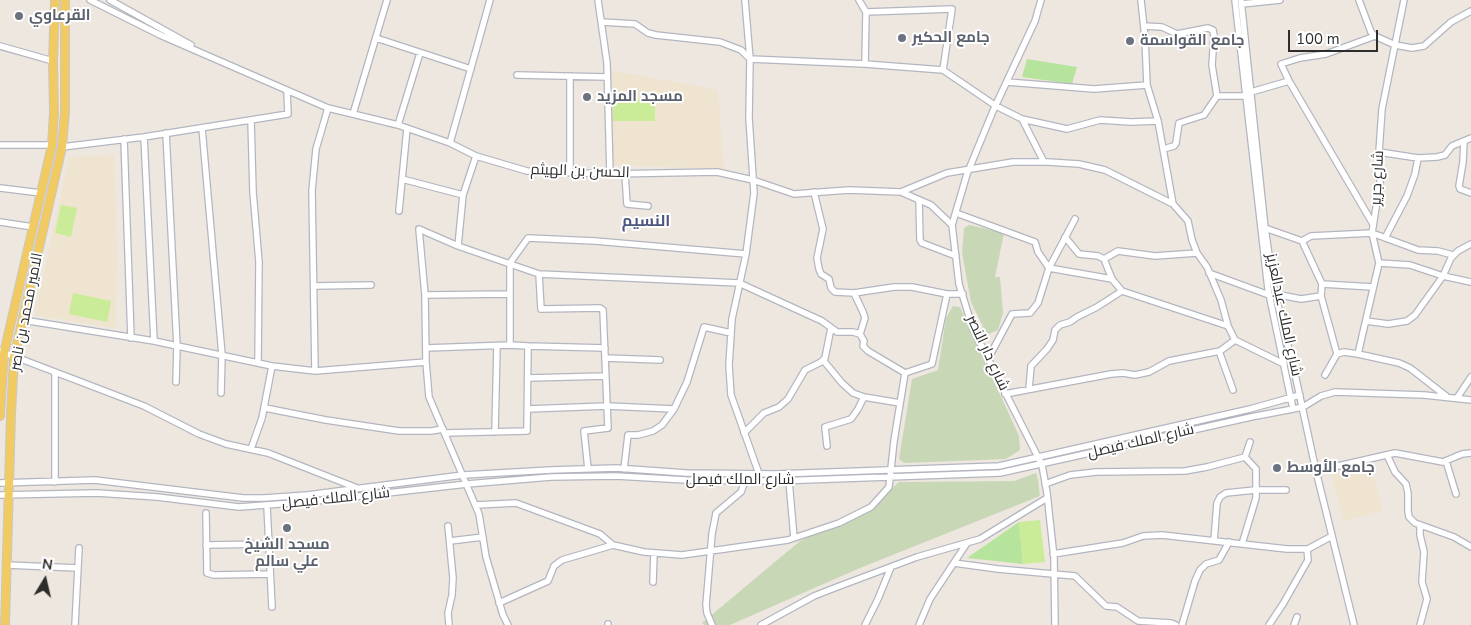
<!DOCTYPE html>
<meta charset="utf-8">
<style>
body{margin:0}
#map{position:relative;width:1471px;height:625px;overflow:hidden;background:#eee7df;font-family:"Nunito Sans",sans-serif}
canvas{display:block}
.north{position:absolute;left:20px;top:555px;width:50px;height:50px;-webkit-text-stroke:4px #fff;paint-order:stroke;rotate:9deg;font-size:14px;font-weight:700;line-height:20px;text-align:center;color:#2d2d2d}
.north::after{content:'';display:block;margin:auto;width:18px;height:22px;background:#2d2d2d;clip-path:polygon(50% 0,100% 100%,50% 72%,0 100%)}
.scale{position:absolute;left:1288px;top:30px;width:90px;height:22px;box-sizing:border-box;border:2px solid #2d2d2d;border-top:0;padding-left:6px;font-size:15px;line-height:18px;white-space:nowrap;color:#2d2d2d;-webkit-text-stroke:4px #fff;paint-order:stroke}
</style>
<div id="map">
<canvas width="1471" height="625"></canvas>
<div class="north">N</div>
<div class="scale">100 m</div>
</div>
<script>
const context = document.querySelector('canvas').getContext('2d');
context.lineJoin = 'round';
function fillPath(path, color) { context.fillStyle = color; context.fill(path, 'evenodd'); }
const shape = rows => new Path2D(rows.map(r => 'M' + r).join(''));
function strokePath(path, color, width, dash) { context.strokeStyle = color; context.lineWidth = width; context.lineCap = dash ? 'butt' : 'round'; context.setLineDash(dash || []); context.stroke(path); }
function write(font, color, halo, rows, align = 'center') {
  context.font = font + ' "Nunito Sans",Cairo,sans-serif'; context.lineWidth = 4; context.setLineDash([]); context.textBaseline = 'middle'; context.strokeStyle = halo; context.fillStyle = color; for (const [text, x, y, turn = 0] of rows) {
    context.save(); context.translate(x, y); context.rotate((+turn || 0) * Math.PI / 180); context.textAlign = isNaN(turn) ? turn : align; if (halo) context.strokeText(text, 0, 0); context.fillText(text, 0, 0); context.restore();
  }
}
const education = shape([
 [610,70,718,90,724,169,612,165],
 [114,155,117,251,116,328,35,315,69,157],
 [1370,464,1383,510,1344,521,1331,474]
]);
const green = shape([
 [1027,59,1077,67,1072,84,1022,77],
 [1019,522,1023,564,967,558]
]);
const cemetery = shape([
 [969,225,1004,233,995,277,1000,277,1003,313,998,330,987,335,971,302,962,253,964,228],
 [953,306,960,307,1019,436,1020,450,1006,459,904,463,899,459,912,379,938,370,946,318],
 [1036,473,1038,480,1040,496,860,568,730,625,704,625,702,623,800,541,871,507,899,482,1014,481]
]);
const pitch = shape([
 [613,98,655,99,655,121,613,121],
 [61,205,77,208,71,237,55,233],
 [73,293,111,301,107,322,69,314],
 [1040,520,1045,562,1023,564,1019,522]
]);
const minor = shape([
 [90,0,160,35,328,108,398,125,450,143,476,156,527,171,610,174,717,172,753,180,794,194,849,190,901,192,931,205,952,225],
 [110,0,191,45],
 [598,0,607,63,610,174],
 [745,0,750,59,749,118,754,193,746,254,732,319,729,365,731,395,759,474],
 [859,0,866,12,865,64,943,70,952,9,866,12],
 [1041,0,1035,21,993,111,967,174,952,225,959,284,973,329,1042,465,1047,493,1054,558,1055,625],
 [1141,0,1145,38,1147,85,1158,121,1173,204],
 [1235,0,1268,289,1293,409],
 [1241,0,1265,228,1274,289,1295,374,1316,471,1354,625],
 [1359,0,1371,32,1375,36,1395,45,1412,48,1424,46,1451,22,1471,11],
 [1242,4,1280,0],
 [602,22,635,24,648,33,656,35,720,42,741,50,750,59,865,64],
 [1144,26,1162,27,1177,34,1208,28,1213,30,1214,36,1212,65,1217,96,1246,96],
 [376,38,471,69],
 [0,46,53,61],
 [943,70,996,106,1022,119,1044,162],
 [517,75,607,77],
 [570,76,570,173],
 [1289,81,1281,64,1300,58,1326,54,1375,36],
 [1007,82,1094,89,1147,85],
 [1251,92,1289,81,1373,224],
 [353,114,387,0],
 [1022,119,1067,129,1100,120,1131,122,1158,121],
 [251,120,253,192,259,262,258,363],
 [398,125,420,53],
 [202,128,222,355,221,393],
 [166,133,177,346,176,382],
 [144,137,154,341],
 [124,139,131,338],
 [1464,141,1463,162,1459,186,1460,189,1471,193],
 [450,143,490,0],
 [0,145,52,145],
 [62,147,144,137,288,114,287,91],
 [1163,149,1174,146,1176,143,1179,123,1204,115,1217,96],
 [1379,152,1418,158,1437,157,1445,155,1452,146,1471,138],
 [625,174,627,204,648,206],
 [402,179,463,195],
 [0,188,41,193],
 [814,192,823,229,817,258,819,269,821,274,829,279,831,288,835,292,854,293,894,287,912,287,947,294,963,294],
 [901,192,947,173,1013,162,1048,162,1079,164,1105,170,1173,204,1188,221,1192,240,1197,253,1207,267,1221,300,1228,326,1235,340,1284,364],
 [919,200,920,240,922,243,956,256],
 [399,211,407,128],
 [956,213,1035,242,1038,252,1049,268],
 [0,222,33,227],
 [1265,228,1302,241,1322,284,1373,287],
 [1065,237,1079,254,1098,256,1104,259,1112,279],
 [1385,238,1407,196,1415,174,1418,158],
 [1302,241,1311,236,1372,233,1418,250,1438,251,1453,255],
 [458,246,463,195,476,156],
 [1104,259,1118,251,1155,256,1197,253],
 [1379,263,1410,265,1443,276,1471,282],
 [1049,268,1075,219],
 [1209,273,1269,295],
 [539,274,541,309,600,308,603,310,608,428,584,431,588,469],
 [1322,284,1321,296,1337,354],
 [315,286,371,285],
 [854,293,863,312,865,318,860,334],
 [1275,294,1301,299,1321,296],
 [425,295,510,294],
 [23,320,154,341,272,366,315,371,426,362],
 [1366,321,1388,324,1407,321,1415,315,1443,276,1451,258,1458,251,1471,244],
 [528,346,605,348],
 [426,348,510,345,510,263,528,238,595,241,746,254],
 [0,351,144,406,199,434,226,444,268,453,357,488],
 [1219,351,1233,390],
 [1358,354,1379,263,1372,233,1380,182,1379,152,1382,109,1404,0],
 [605,358,660,360],
 [988,359,1012,314,1030,313,1038,303,1049,268,1112,279,1122,291,1228,326],
 [823,360,842,383,853,393,864,397,900,403],
 [315,371,312,191,316,149,328,108],
 [55,372,55,482],
 [1325,375,1337,354,1344,352,1358,354,1399,363,1410,368,1446,396],
 [528,378,606,376],
 [1029,389,1031,366,1047,349,1053,340,1055,330,1060,325,1070,322,1077,317,1097,307,1122,291],
 [1005,394,1111,374,1123,373,1135,375,1149,372,1169,361,1220,351,1235,340],
 [1457,398,1471,377],
 [265,408,326,420,399,431,431,431,443,429],
 [528,409,607,406,674,409],
 [495,432,497,346],
 [445,433,527,431,528,346,510,345],
 [744,433,764,413,779,407,788,399,805,370,821,362,825,358,831,328],
 [827,446,825,427,851,419,858,409,864,397],
 [251,449,262,418,272,366],
 [1387,455,1395,472,1406,484,1408,493,1408,511,1409,517,1415,523,1454,537,1471,547],
 [1245,457,1256,469,1256,498,1242,544,1287,549,1308,549,1332,536],
 [1446,461,1456,494],
 [624,469,628,435,638,435,653,431,662,425,674,409,687,382,704,327,731,333],
 [1316,471,1395,453,1443,462,1462,454,1471,453],
 [789,481,794,538],
 [0,483,95,480,243,498,264,498,307,495,463,475,551,470,616,468,686,473,776,474,999,466,1250,409,1300,395],
 [1045,484,1070,475,1096,472,1185,471,1207,467,1245,457,1250,442],
 [0,495,97,493,157,497,239,507,307,502,467,484,551,477,616,476,686,480,777,481,1000,473,1251,417,1293,409,1303,407,1321,396,1335,392,1424,395,1471,400],
 [476,505,516,503,600,534,613,545,644,552,682,555,788,540,839,523,871,507,889,487,894,441,905,373,932,364,947,294],
 [267,506,272,607],
 [206,513,207,573,214,575,270,574],
 [448,526,453,578,452,595,448,613,449,625],
 [450,541,483,537],
 [1214,541,1217,503,1220,497,1226,493,1255,490,1286,490],
 [206,545,269,544],
 [1053,554,1123,543,1143,536,1162,535,1242,544],
 [954,563,998,569,1075,576,1106,606,1117,607,1138,621,1171,623,1176,625],
 [6,565,78,568],
 [653,582,654,553],
 [499,603,548,581,554,566,562,560,613,545],
 [75,625,79,548],
 [508,625,503,615,486,557,479,514,429,397,426,362,425,295,419,229,458,246,539,274,739,283,822,321,837,332,853,332,860,334,864,341,863,346,868,351,905,373],
 [608,625,608,624],
 [712,625,707,613,706,605,712,534,716,513,741,492,745,481],
 [761,625,814,596,837,587,917,557,980,539,1047,498],
 [865,625,878,599,891,567],
 [919,625,930,599,967,543],
 [1182,625,1195,581,1200,570,1206,564,1219,560,1229,542],
 [1269,625,1283,604,1308,560,1307,549],
 [1294,625,1297,617],
 [1420,625,1427,599,1422,582,1424,552,1420,535,1420,525]
]);
const major = shape([
 [0,416,4,353,52,145,54,112,53,61,55,0],
 [5,625,11,414,14,357,62,147,65,112,65,1]
]);
const markers = [
 [19,16,5,"#6b7280"],
 [902,38,5,"#6b7280"],
 [1130,41,5,"#6b7280"],
 [587,97,5,"#6b7280"],
 [1277,468,5,"#6b7280"],
 [287,528,5,"#6b7280"]
];
const worshipNames = [
 ["القرعاوي",29,16],
 ["جامع الحكير",912,38],
 ["جامع القواسمة",1140,41],
 ["مسجد المزيد",597,97],
 ["جامع الأوسط",1287,468],
 ["مسجد الشيخ",287,545,"center"],
 ["علي سالم",287,562,"center"]
];
const streetNames = [
 ["الحسن بن الهيثم",580,172,2],
 ["شارع جرير",1378,178,-87],
 ["الامير محمد بن ناصر",27,312,-79],
 ["شارع الملك عبدالعزيز",1283,315,78],
 ["شارع دار النصر",987,353,65],
 ["شارع الملك فيصل",1141,442,-13],
 ["شارع الملك فيصل",740,480],
 ["شارع الملك فيصل",336,499,-6]
];
const neighbourhoodNames = [
 ["النسيم",646,222]
];
fillPath(education, '#efe4cf');
fillPath(green, '#b7e49c');
fillPath(cemetery, '#c8d8b6');
fillPath(pitch, '#caeb98');
strokePath(minor, '#b3b6c0', 8);
strokePath(major, '#c8c8c8', 10);
strokePath(minor, '#fff', 5.5);
strokePath(major, '#f1cb61', 8);
for (const [x, y, r, color] of markers) { const dot = new Path2D(); dot.arc(x, y, r, 0, 2 * Math.PI); context.fillStyle = color; context.fill(dot); strokePath(dot, '#fff', 2); }
write('bold 15px', '#5b616d', '#fff', worshipNames, 'left');
write('15px', '#2d2d2d', '#fff', streetNames);
write('bold 16px', '#4c577e', '#fff', neighbourhoodNames);
</script>
